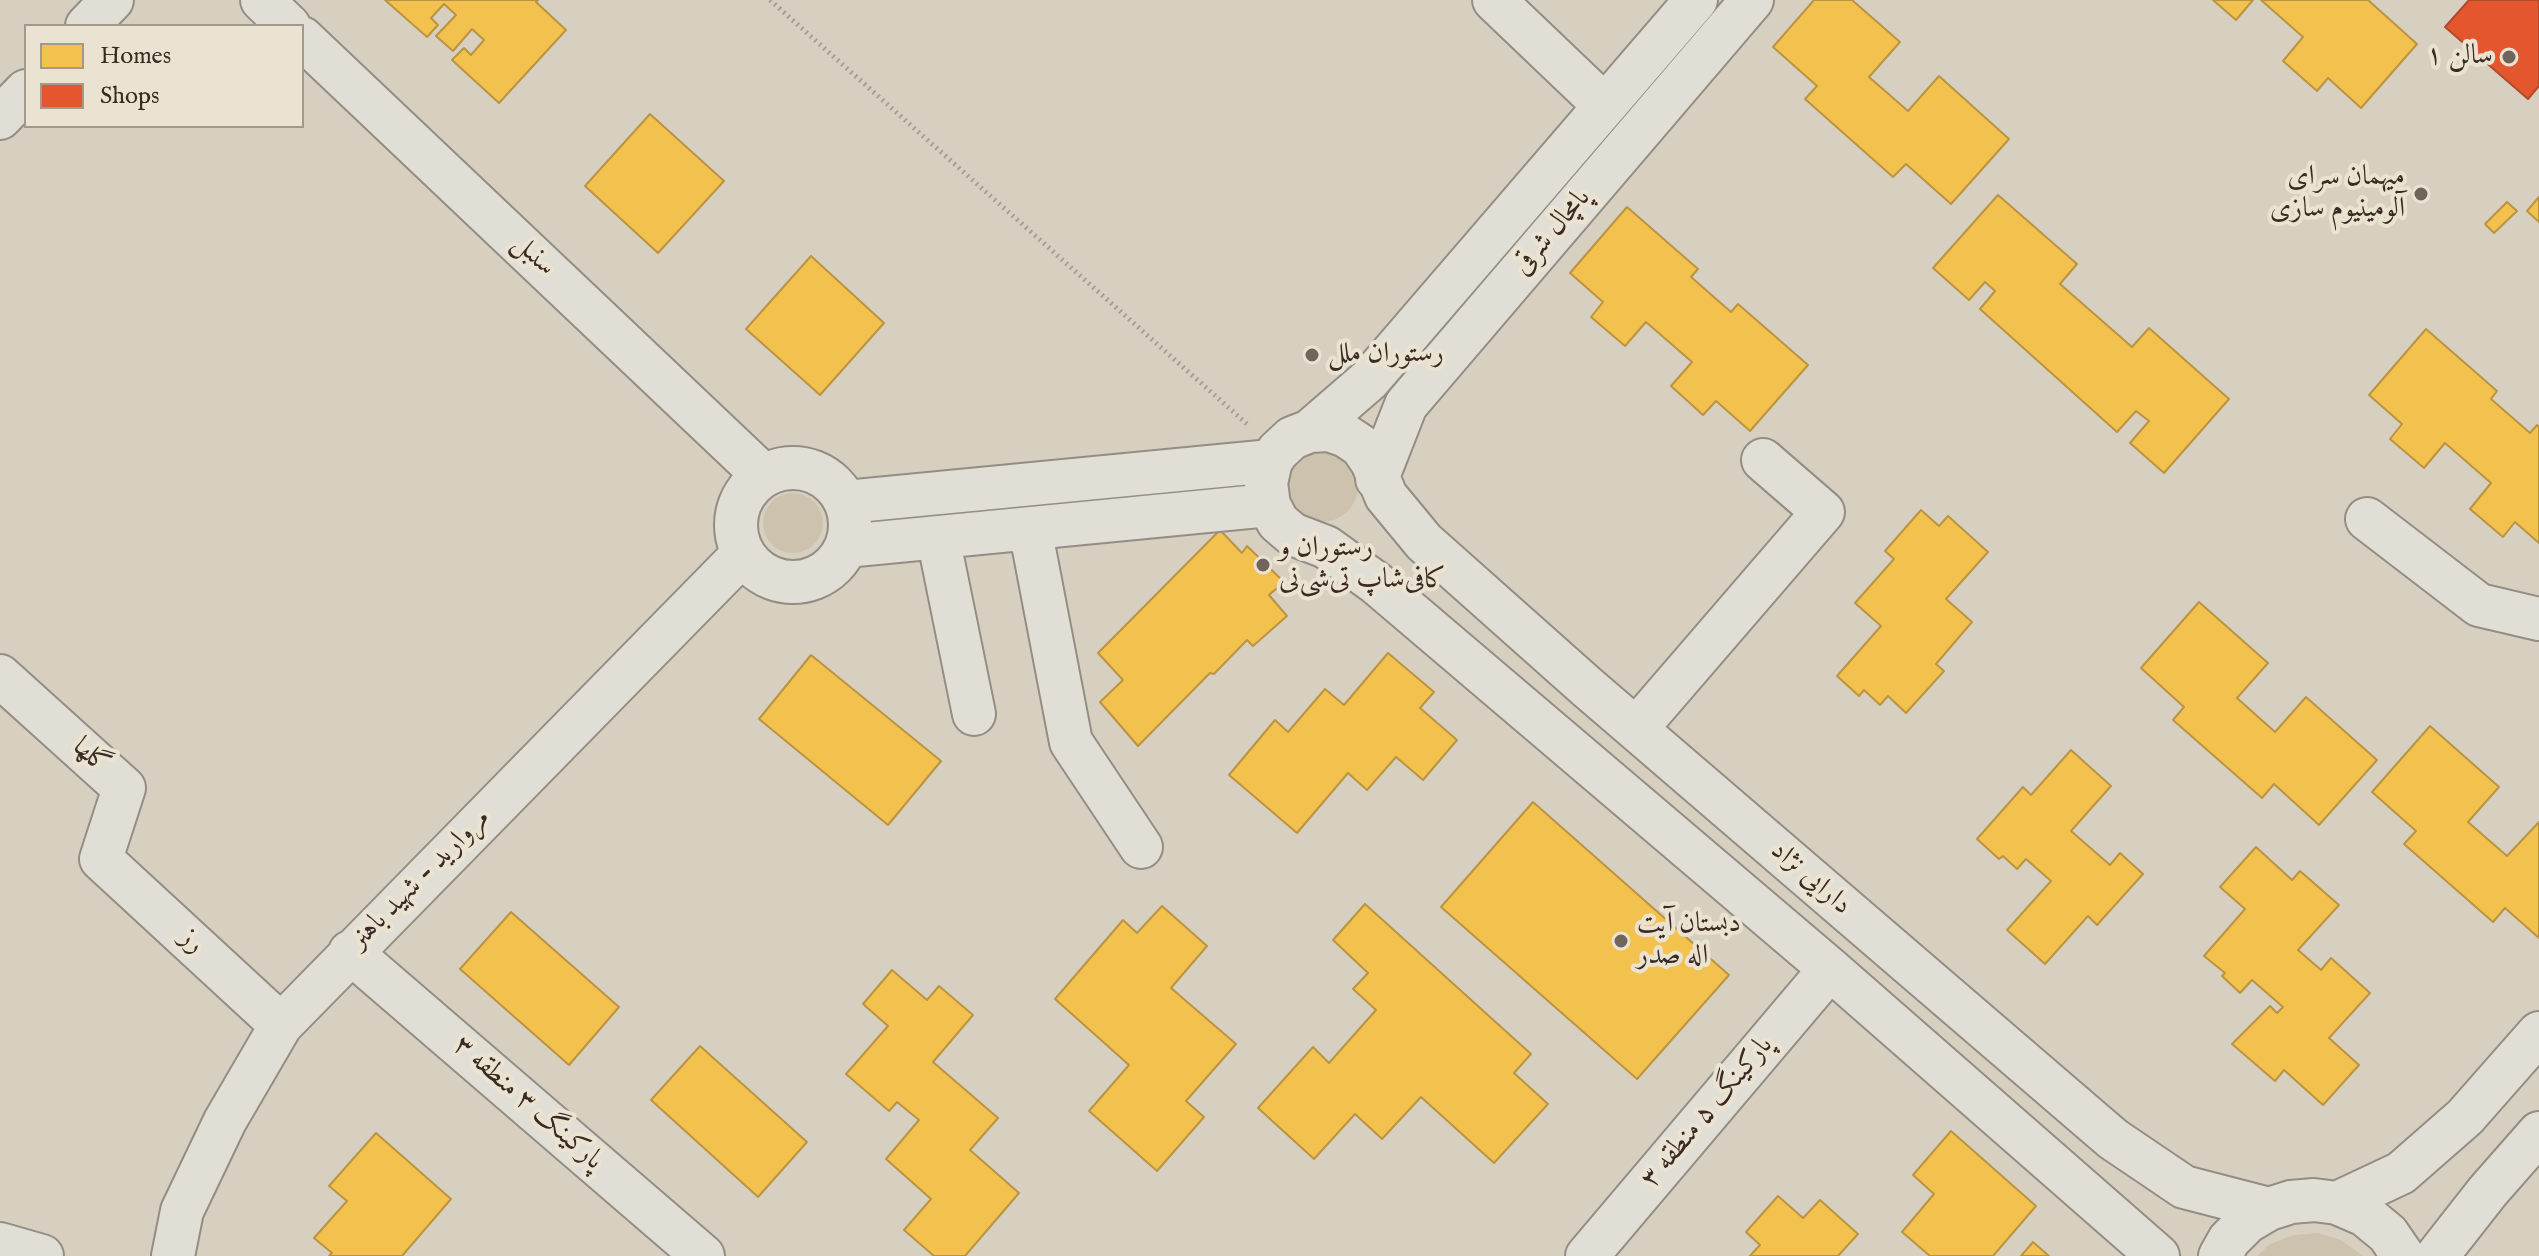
<!DOCTYPE html>
<meta charset="utf-8">
<style>
body{margin:0}
#map{position:relative;width:2539px;height:1256px;overflow:hidden;background:#d7d0c1;font-family:"IM FELL English",serif}
canvas{display:block}
.legend{position:absolute;left:24px;top:24px;width:280px;height:104px;box-sizing:border-box;background:#ebe3d1;border:2px solid #a4998c;margin:0;padding:10px 14px;list-style:none;font-size:24px;color:#3a2a24}
.legend li{display:flex;align-items:center;gap:16px;height:40px}
.legend b{width:40px;border:2px solid #a4998c}
</style>
<div id="map">
<canvas width="2539" height="1256"></canvas>
<ul class="legend">
<li><b style="height:22px;background:#f2c14e"></b>Homes</li>
<li><b style="height:22px;background:#e4572e"></b>Shops</li>
</ul>
</div>
<script>
const context = document.querySelector('canvas').getContext('2d');
context.lineJoin = 'round';
function fillPath(path, color) { context.fillStyle = color; context.fill(path, 'evenodd'); }
const shape = rows => new Path2D(rows.map(r => 'M' + r).join(''));
function strokePath(path, color, width, dash) { context.strokeStyle = color; context.lineWidth = width; context.lineCap = dash ? 'butt' : 'round'; context.setLineDash(dash || []); context.stroke(path); }
function write(font, color, halo, rows, align = 'center') {
  context.font = font + ' "IM FELL English",Amiri,serif'; context.lineWidth = 8; context.setLineDash([]); context.textBaseline = 'middle'; context.strokeStyle = halo; context.fillStyle = color; for (const [text, x, y, turn = 0] of rows) {
    context.save(); context.translate(x, y); context.rotate((+turn || 0) * Math.PI / 180); context.textAlign = isNaN(turn) ? turn : align; if (halo) context.strokeText(text, 0, 0); context.fillText(text, 0, 0); context.restore();
  }
}
const green = shape([
 '1286 486a36 36 0 1 1 72 0a36 36 0 1 1-72 0Z',
 '763 523a30 30 0 1 1 60 0a30 30 0 1 1-60 0Z',
 [2318,1233,2341,1240,2363,1256,2257,1256,2270,1244,2294,1235]
]);
const homes = shape([
 [385,0,538,0,536,2,566,30,499,103,452,60,464,48,471,55,484,40,472,29,453,51,436,36,456,15,444,4,431,18,438,25,427,37,385,0],
 [1814,0,1852,0,1900,42,1869,77,1908,111,1939,76,2009,139,1951,204,1906,164,1893,177,1805,99,1817,86,1773,47,1814,0],
 [2213,0,2253,0,2236,20,2213,0],
 [2261,0,2368,0,2417,44,2361,108,2328,78,2317,91,2283,61,2303,37,2261,0],
 [650,114,724,181,658,253,585,186,650,114],
 [1998,195,2077,264,2060,284,2132,347,2149,328,2229,399,2164,473,2130,443,2149,421,2136,411,2117,432,1980,309,1995,291,1985,282,1969,300,1933,268,1998,195],
 [2539,197,2539,222,2527,211,2539,197],
 [2507,202,2517,211,2494,233,2485,224,2507,202],
 [1627,207,1698,269,1691,277,1731,312,1738,304,1808,365,1750,431,1716,401,1703,415,1671,386,1692,362,1646,322,1625,346,1591,317,1603,302,1570,273,1627,207],
 [811,256,884,323,820,395,746,329,811,256],
 [2426,329,2497,391,2491,399,2530,433,2537,425,2539,427,2539,543,2515,522,2503,537,2470,509,2491,483,2445,443,2424,468,2390,439,2402,424,2369,395,2426,329],
 [1921,510,1939,526,1948,516,1988,552,1946,599,1972,622,1936,664,1944,671,1906,713,1888,696,1880,705,1864,690,1859,696,1837,676,1881,626,1855,603,1894,559,1885,551,1921,510],
 [1220,530,1242,553,1247,546,1284,582,1269,595,1287,616,1253,646,1247,640,1214,674,1210,673,1138,746,1100,702,1123,680,1098,653,1220,530],
 [2199,602,2268,663,2237,698,2275,732,2306,697,2377,760,2319,825,2274,784,2262,798,2173,720,2184,707,2141,668,2199,602],
 [1388,653,1434,692,1420,708,1457,740,1423,780,1396,757,1367,790,1348,773,1297,833,1229,775,1275,720,1288,732,1325,689,1344,705,1388,653],
 [811,655,941,761,888,825,759,719,811,655],
 [2430,726,2499,787,2468,822,2507,856,2539,822,2539,938,2505,908,2493,922,2404,844,2416,831,2372,792,2430,726],
 [2071,750,2111,786,2071,831,2110,865,2120,853,2143,874,2097,925,2088,916,2045,964,2007,930,2051,881,2026,859,2017,869,2003,856,1999,859,1977,839,2023,787,2031,795,2071,750],
 [1533,802,1729,975,1637,1079,1441,907,1533,802],
 [2256,847,2292,880,2300,871,2339,905,2298,950,2321,970,2331,958,2370,993,2329,1038,2359,1065,2323,1105,2284,1070,2275,1081,2232,1044,2270,1006,2277,1013,2283,1007,2252,980,2240,993,2222,976,2225,973,2204,956,2245,909,2220,887,2256,847],
 [1365,904,1531,1054,1514,1073,1548,1104,1494,1163,1421,1097,1382,1139,1355,1114,1314,1159,1258,1108,1313,1047,1329,1063,1376,1010,1353,989,1368,973,1333,940,1365,904],
 [1162,906,1207,946,1171,988,1236,1044,1186,1101,1204,1117,1157,1171,1089,1111,1129,1065,1055,999,1123,920,1137,933,1162,906],
 [511,912,619,1007,569,1065,460,969,511,912],
 [892,970,927,1000,939,986,973,1015,933,1062,998,1118,970,1150,1019,1193,965,1256,934,1256,904,1230,931,1199,886,1159,919,1120,897,1102,889,1111,846,1074,888,1026,863,1004,892,970],
 [700,1046,807,1142,758,1197,651,1100,700,1046],
 [1951,1131,2036,1206,1993,1256,1930,1256,1902,1232,1934,1194,1913,1175,1951,1131],
 [376,1133,451,1199,402,1256,329,1256,332,1253,314,1238,347,1201,329,1186,376,1133],
 [1778,1196,1803,1218,1820,1200,1858,1234,1838,1256,1750,1256,1760,1245,1746,1232,1778,1196],
 [2033,1242,2049,1256,2021,1256,2033,1242]
]);
const shops = shape([
 [2469,0,2539,0,2539,86,2528,99,2445,27,2469,0]
]);
const path = shape([
 [770,0,1247,424]
]);
const minor = shape([
 [262,0,289,26],
 [1494,0,1605,106],
 [87,26,112,0],
 [302,38,763,475],
 [0,118,26,91],
 [1310,431,1369,380,1696,0],
 '736 525a57 57 0 1 1 114 0a57 57 0 1 1-114 0Z',
 [1377,479,1406,405,1752,0],
 [846,502,1271,461],
 [2367,519,2479,605,2539,619],
 [1030,528,1071,742,1141,847],
 [938,537,974,714],
 [846,546,1269,505],
 [0,676,124,788,101,859,281,1025],
 [1636,729,1823,512,1763,460],
 [350,952,703,1256],
 [2337,1203,2401,1173,2465,1117,2539,1033],
 [0,1244,42,1256],
 [173,1256,182,1211,225,1121,281,1025,743,554],
 [1587,1256,1830,969],
 [2158,1256,1830,969,1376,583,1326,547,1292,534,1278,522,1269,505,1266,483,1271,461,1278,451,1292,438,1310,431,1329,430,1346,436,1361,446,1372,462,1386,496,1424,542,1587,687,2113,1139,2184,1187,2269,1209],
 [2220,1256,2229,1240,2247,1222,2269,1209,2291,1202,2314,1200,2337,1203,2365,1215,2388,1234,2403,1256],
 [2437,1256,2488,1191,2539,1133]
]);
const markers = [
 [2509,57,8,"#71645b"],
 [2421,194,8,"#71645b"],
 [1312,355,8,"#71645b"],
 [1263,565,8,"#71645b"],
 [1621,941,8,"#71645b"]
];
const poiNames = [
 ["سالن ۱",2493,57,"right"],
 ["میهمان سرای",2405,178,"right"],
 ["آلومینیوم سازی",2405,210,"right"],
 ["رستوران ملل",1328,355],
 ["رستوران و",1279,549],
 ["کافی‌شاپ تی‌شی‌نی",1279,581],
 ["دبستان آیت",1637,925],
 ["اله صدر",1637,957]
];
const streetNames = [
 ["پامچال شرقی",1553,233,-50],
 ["سنبل",533,256,43],
 ["گلها",90,757,42],
 ["دارایی نژاد",1810,879,41],
 ["مروارید - شهید باهنر",421,880,-45],
 ["رز",191,942,43],
 ["پارکینگ ۳ منطقه ۳",527,1104,41],
 ["پارکینگ ۵ منطقه ۳",1708,1113,-50]
];
fillPath(green, '#cdc2ae');
fillPath(homes, '#f2c14e');
strokePath(homes, '#bb9441', 2);
fillPath(shops, '#e4572e');
strokePath(shops, '#b14a2b', 2);
strokePath(minor, '#938d84', 46);
strokePath(path, '#a5a09b', 5, [2, 4]);
strokePath(minor, '#e1ded5', 42);
for (const [x, y, r, color] of markers) { const dot = new Path2D(); dot.arc(x, y, r, 0, 2 * Math.PI); context.fillStyle = color; context.fill(dot); strokePath(dot, '#ebe3d1', 3); }
write('28px', '#3a2a24', '#ebe3d1', poiNames, 'left');
write('28px', '#3a2a24', '#ebe3d1', streetNames);
</script>
